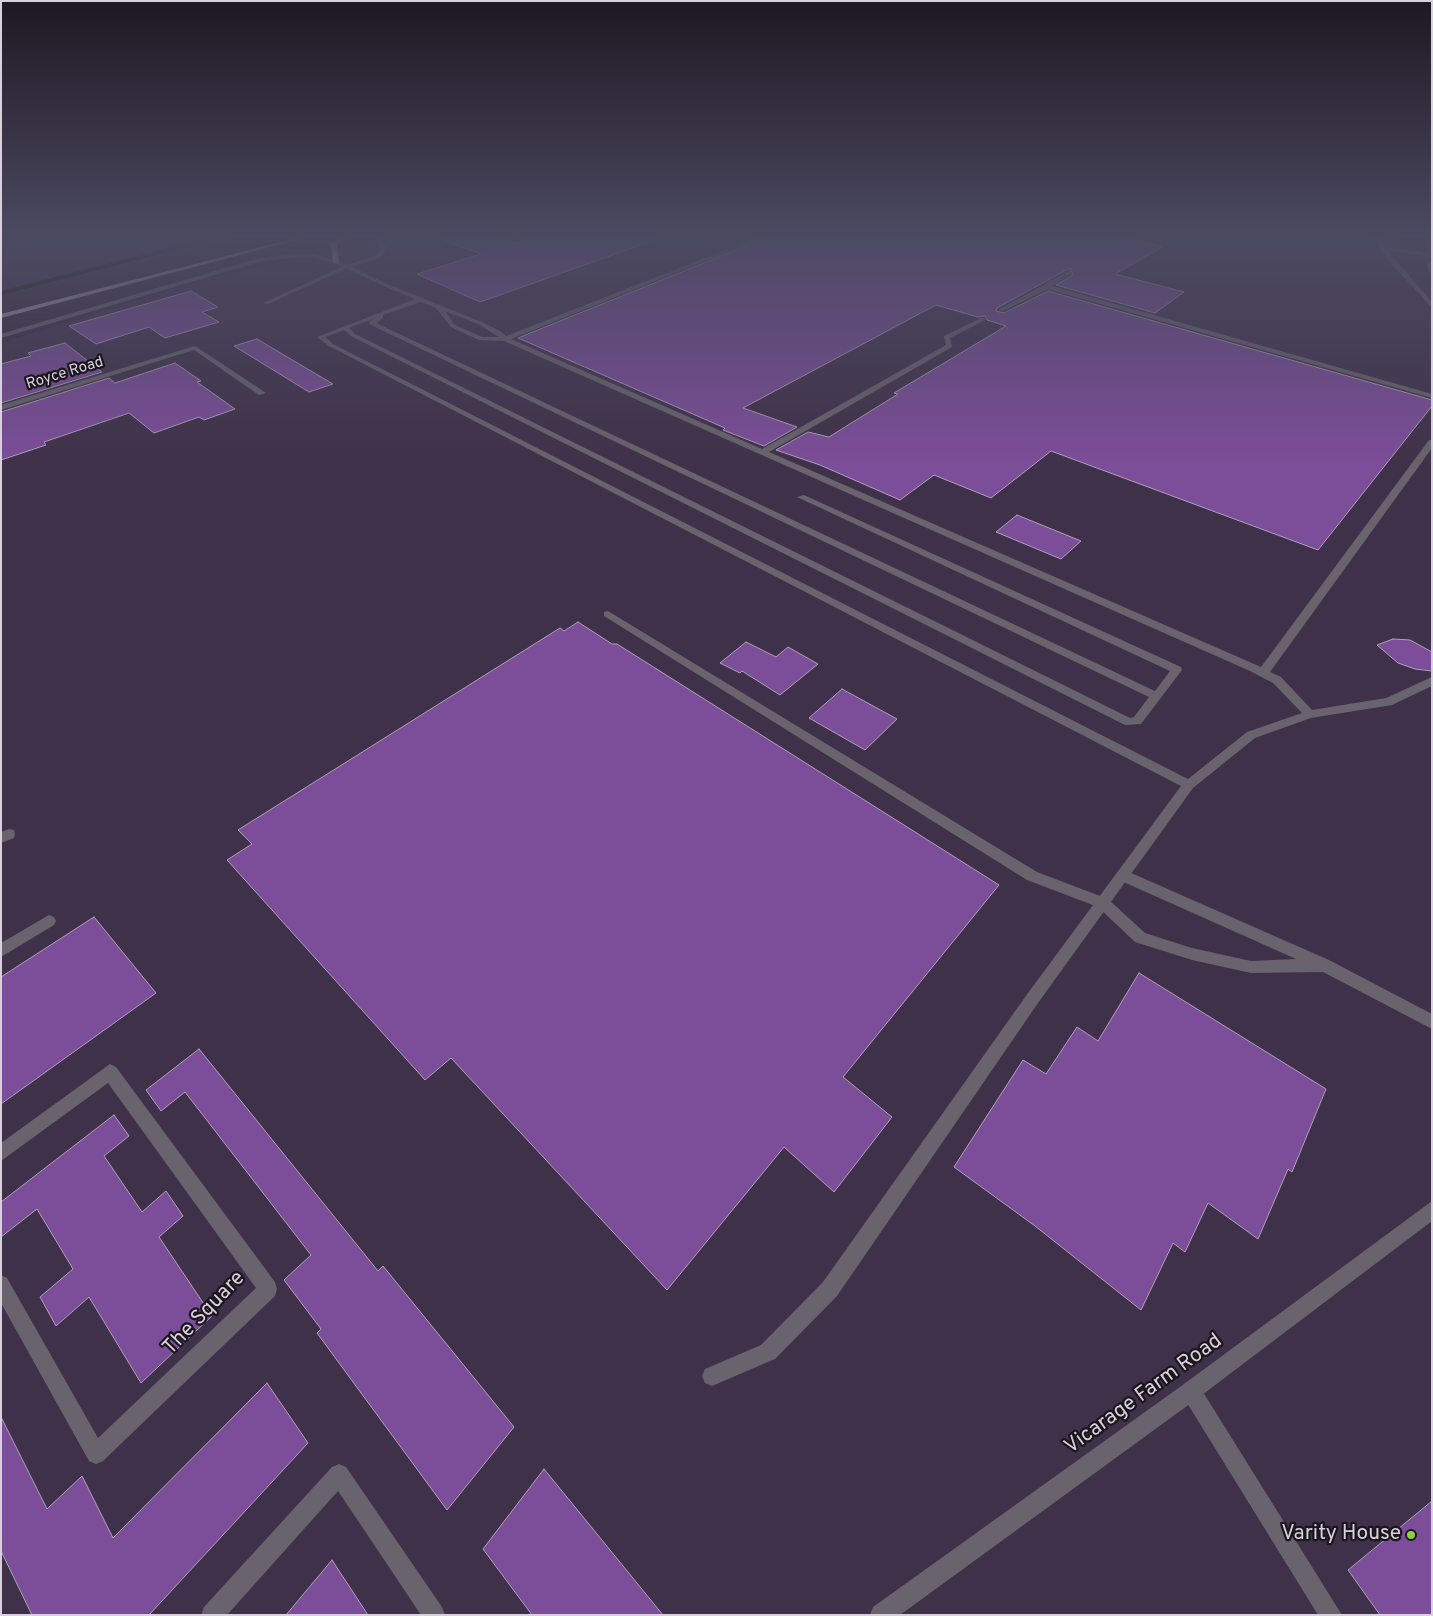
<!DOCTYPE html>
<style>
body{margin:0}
#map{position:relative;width:1433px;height:1616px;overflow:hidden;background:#362b3d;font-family:Overpass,sans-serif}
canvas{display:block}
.frame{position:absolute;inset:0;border:2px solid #d8d1dd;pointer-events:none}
</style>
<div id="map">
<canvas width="1433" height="1616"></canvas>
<div class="frame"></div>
</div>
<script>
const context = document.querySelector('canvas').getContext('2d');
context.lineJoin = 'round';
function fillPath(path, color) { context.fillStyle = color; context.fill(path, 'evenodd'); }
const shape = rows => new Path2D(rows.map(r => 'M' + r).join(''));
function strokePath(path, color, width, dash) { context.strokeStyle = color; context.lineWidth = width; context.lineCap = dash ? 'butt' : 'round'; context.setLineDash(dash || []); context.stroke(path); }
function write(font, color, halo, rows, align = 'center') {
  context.font = font + ' Overpass,sans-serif'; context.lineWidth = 4.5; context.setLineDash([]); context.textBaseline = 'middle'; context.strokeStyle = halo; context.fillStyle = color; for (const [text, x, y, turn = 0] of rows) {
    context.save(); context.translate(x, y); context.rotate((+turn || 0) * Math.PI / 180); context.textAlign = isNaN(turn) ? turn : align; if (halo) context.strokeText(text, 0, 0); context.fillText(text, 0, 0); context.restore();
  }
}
const built = shape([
 [1,238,235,238,1,296],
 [385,238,1394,238,1398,244,1432,248,1432,1615,1,1615,1,343,195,282]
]);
const stream = shape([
 [1,293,216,238]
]);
const building = shape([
 [442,238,500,238,516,243,533,238,654,238,655,240,480,302,417,274,481,254,442,240,442,238],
 [766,238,1126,238,1162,247,1115,274,1184,292,1155,313,1056,285,1073,275,1070,268,997,308,996,311,1004,313,1048,291,1432,400,1432,406,1318,550,1051,451,991,498,934,475,900,500,820,465,776,450,808,432,829,437,898,394,894,393,1006,326,987,320,985,316,978,317,936,305,743,408,797,427,764,446,723,430,725,428,518,338,766,238],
 [191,291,218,307,202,312,219,322,165,338,149,327,96,344,69,326,191,291],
 [257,339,333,384,309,392,234,346,257,339],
 [65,343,102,372,1,403,1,364,31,356,28,353,65,343],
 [175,363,201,381,197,382,235,409,204,420,199,417,154,433,129,413,44,442,46,445,1,460,1,412,109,378,115,383,175,363],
 [1017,515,1081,541,1061,559,996,532,1017,515],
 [578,622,612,644,617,644,999,885,843,1077,892,1117,834,1192,784,1147,667,1290,451,1058,425,1080,227,860,252,844,238,830,560,628,564,631,578,622],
 [1393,639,1410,640,1432,652,1432,671,1415,669,1398,663,1377,645,1393,639],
 [746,642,776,657,788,647,818,664,780,695,742,671,740,673,720,663,746,642],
 [842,689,897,719,865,750,809,718,842,689],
 [94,917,156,993,1,1104,1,977,94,917],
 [1139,973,1326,1089,1292,1172,1288,1169,1258,1239,1208,1203,1185,1252,1173,1243,1141,1310,1035,1226,954,1167,1023,1060,1046,1074,1077,1027,1098,1041,1139,973],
 [199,1049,378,1271,383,1266,514,1427,447,1510,317,1333,321,1329,284,1280,311,1255,185,1092,161,1111,146,1090,199,1049],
 [114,1115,129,1136,104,1156,142,1212,166,1191,183,1216,159,1237,212,1316,141,1383,89,1297,56,1326,40,1297,73,1269,37,1209,1,1237,1,1202,114,1115],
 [267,1383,308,1443,149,1615,32,1615,1,1551,1,1417,47,1509,82,1476,113,1538,267,1383],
 [544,1469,663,1615,532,1615,483,1549,544,1469],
 [1432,1501,1432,1615,1380,1615,1348,1570,1432,1501],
 [332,1560,368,1615,286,1615,332,1560]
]);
const path = shape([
 [353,246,366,243]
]);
const service = shape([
 [756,238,763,238,511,339,762,449,946,345,944,336,981,318,985,318,985,320,950,338,952,347,769,452,1261,667,1429,440,1432,440,1432,448,1270,672,1281,677,1312,710,1386,698,1432,677,1432,686,1392,705,1311,718,1255,738,1193,788,1038,1003,837,1296,775,1359,712,1386,705,1383,702,1376,705,1369,761,1345,823,1282,1028,993,1181,786,329,346,317,337,415,299,388,288,390,285,482,322,500,331,506,336,756,238],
 [421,302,436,308,451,327,479,340,504,341,1250,671,1273,683,1302,713,1247,732,1188,779,333,344,325,337,344,330,351,336,1125,725,1141,724,1182,670,1181,667,804,495,797,497,1170,671,1155,691,376,323,383,318,383,315,421,302],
 [445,311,478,324,499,337,482,337,455,325,445,311],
 [373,319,369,322,369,324,1149,697,1134,717,1130,718,355,334,349,328,373,319],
 [1374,238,1378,238,1385,247,1432,253,1432,257,1388,251,1432,302,1432,308,1389,261,1374,238],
 [1432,261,1432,274,1429,272,1427,264,1432,261],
 [346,265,348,268,268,304,263,303,346,265],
 [1070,270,1072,273,1052,286,1432,394,1432,398,1048,289,1003,311,998,310,1070,270],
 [9,829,14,830,15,834,14,838,1,843,1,832,9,829],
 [49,915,54,917,56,921,54,925,1,957,1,943,49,915],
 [110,1064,116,1067,275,1282,277,1289,275,1296,103,1461,96,1464,89,1461,1,1303,1,1275,7,1278,98,1438,256,1288,108,1083,1,1161,1,1143,110,1064],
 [1191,1381,1198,1384,1342,1615,1318,1615,1184,1398,1181,1391,1184,1384,1191,1381],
 [339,1464,346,1467,442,1607,445,1615,421,1615,338,1491,227,1615,201,1615,204,1607,332,1467,339,1464]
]);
const minor = shape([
 [379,238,385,238,383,240,386,250,381,257,352,267,392,286,392,288,388,288,334,263,314,258,289,258,259,262,1,338,1,334,259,258,289,254,314,254,347,265,377,255,380,250,377,240,379,238],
 [195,346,266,393,259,395,194,350,1,410,1,405,195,346],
 [608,611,1037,872,1108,899,1145,933,1192,948,1251,961,1296,959,1119,880,1117,876,1119,872,1124,870,1129,872,1329,960,1432,1014,1432,1029,1323,972,1251,973,1192,960,1135,942,1098,907,1027,880,604,616,604,612,608,611],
 [1432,1201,1432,1221,1198,1398,900,1615,870,1615,873,1607,1184,1384,1432,1201]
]);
const trunk = shape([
 [296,238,304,238,1,318,1,314,296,238],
 [339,238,345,238,337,244,339,262,336,264,333,262,331,243,339,238]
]);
const markers = [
 [1411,1535,5,"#8ece43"]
];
const farStreetnames = [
 ["Royce Road",65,374,-17]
];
const nearStreetnames = [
 ["The Square",205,1314,-46],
 ["Vicarage Farm Road",1144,1395,-36]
];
const nearPoinames = [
 ["Varity House",1401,1535]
];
fillPath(built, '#3f3149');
strokePath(stream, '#101d03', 4);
fillPath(building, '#7c4d99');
strokePath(building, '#afa2b8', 1);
strokePath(path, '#6d6373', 1, [1, 2]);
fillPath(service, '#68636c');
fillPath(minor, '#68636c');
fillPath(trunk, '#aa9eb2');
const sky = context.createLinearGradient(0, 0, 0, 464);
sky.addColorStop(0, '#1e1822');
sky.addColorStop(0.51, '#4c4a62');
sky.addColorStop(1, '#4c4a6200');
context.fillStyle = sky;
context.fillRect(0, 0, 1433, 464);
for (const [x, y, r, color] of markers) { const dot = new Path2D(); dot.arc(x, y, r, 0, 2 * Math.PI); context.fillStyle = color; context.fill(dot); strokePath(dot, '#1b161e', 2); }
write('15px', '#d8d1dd', '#1b161e', farStreetnames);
write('21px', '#d8d1dd', '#1b161e', nearStreetnames);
write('21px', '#d8d1dd', '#1b161e', nearPoinames, 'right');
</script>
